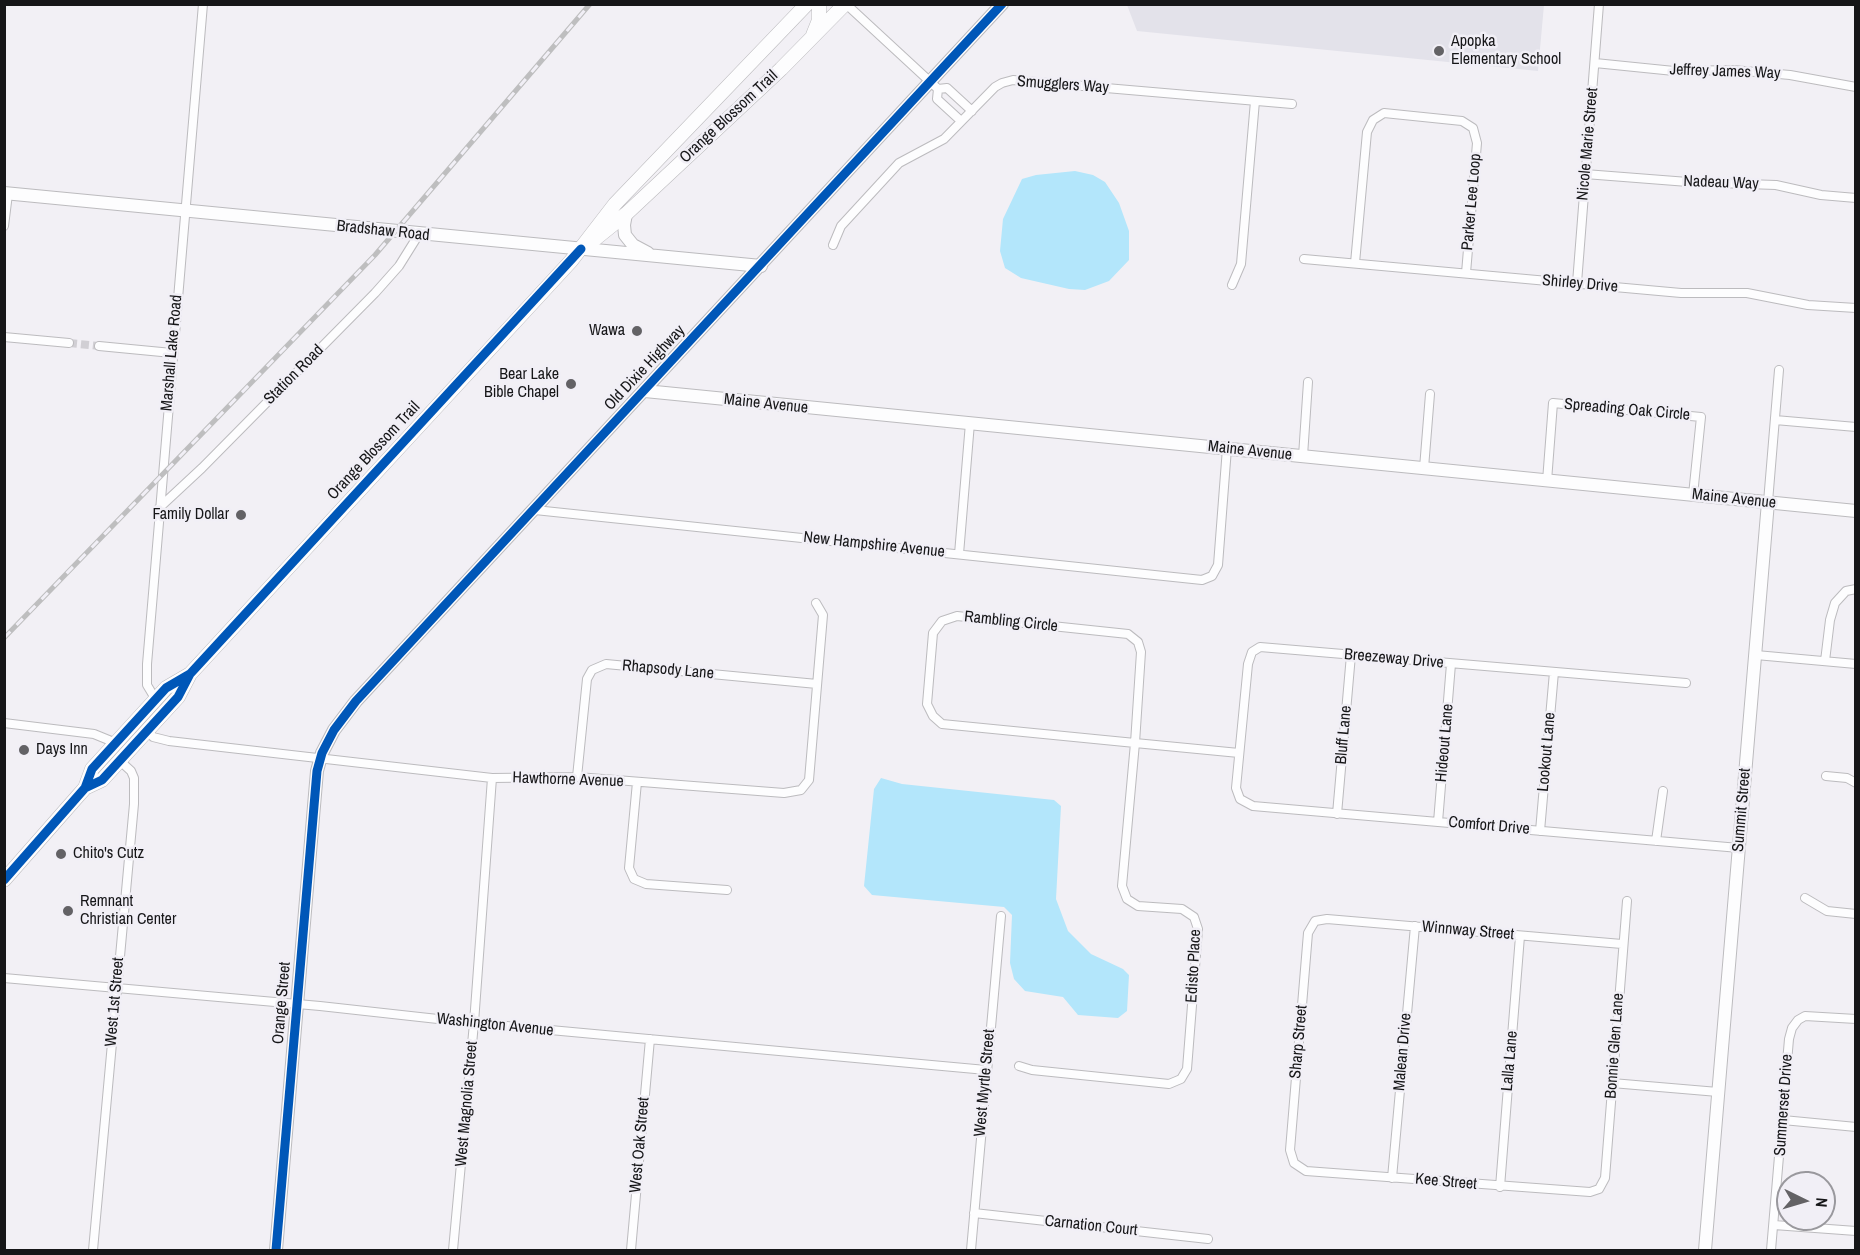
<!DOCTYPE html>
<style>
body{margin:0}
#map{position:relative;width:1860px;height:1255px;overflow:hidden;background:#f2f0f5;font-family:"Archivo Narrow",sans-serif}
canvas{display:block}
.frame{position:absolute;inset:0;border:6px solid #161618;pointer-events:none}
.north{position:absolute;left:1776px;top:1171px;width:60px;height:60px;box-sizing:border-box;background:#f1eff6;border:2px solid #99989d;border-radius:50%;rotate:95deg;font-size:16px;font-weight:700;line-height:24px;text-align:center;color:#161618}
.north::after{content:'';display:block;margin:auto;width:21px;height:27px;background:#636265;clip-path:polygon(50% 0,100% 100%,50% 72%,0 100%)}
</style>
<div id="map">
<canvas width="1860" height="1255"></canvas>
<div class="frame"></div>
<div class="north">N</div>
</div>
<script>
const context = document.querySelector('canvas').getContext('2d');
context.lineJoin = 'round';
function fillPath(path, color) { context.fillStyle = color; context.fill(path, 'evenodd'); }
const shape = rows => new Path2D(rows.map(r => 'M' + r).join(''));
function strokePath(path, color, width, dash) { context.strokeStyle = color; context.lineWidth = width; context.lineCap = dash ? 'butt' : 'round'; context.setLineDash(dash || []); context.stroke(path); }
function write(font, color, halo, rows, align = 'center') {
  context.font = font + ' "Archivo Narrow",sans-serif'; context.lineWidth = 5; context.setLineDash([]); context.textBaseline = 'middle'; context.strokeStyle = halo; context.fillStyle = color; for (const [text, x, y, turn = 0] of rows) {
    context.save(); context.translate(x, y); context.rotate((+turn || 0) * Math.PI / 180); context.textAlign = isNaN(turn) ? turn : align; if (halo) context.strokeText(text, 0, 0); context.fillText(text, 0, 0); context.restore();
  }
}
const built = shape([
 [1127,5,1544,5,1538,71,1137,31]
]);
const water = shape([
 [1075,171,1093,175,1105,182,1119,203,1129,231,1129,260,1109,281,1085,290,1069,289,1021,278,1005,268,1000,251,1003,219,1022,179,1036,175],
 [881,778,902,784,1054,800,1061,806,1056,899,1068,931,1091,954,1123,969,1129,975,1127,1011,1118,1018,1078,1015,1063,997,1025,991,1014,979,1010,963,1012,915,1004,907,872,895,864,886,874,789]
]);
const streetTunnel = shape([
 [69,343,99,346]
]);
const street = shape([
 [846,4,938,89],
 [1595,63,1674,71,1733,70,1790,75,1856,87],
 [938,89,937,99,961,121],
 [938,89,947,88,972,111],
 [1585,174,1688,182,1776,185,1821,195,1856,198],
 [4,226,8,194],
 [833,245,841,226,899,163,944,139,995,87,1002,83,1013,80,1292,104],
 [1304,259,1681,293,1747,293,1808,305,1856,308],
 [1355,263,1367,132,1373,120,1384,113,1462,121,1473,128,1477,143,1466,273],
 [1577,283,1599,4],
 [1232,285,1241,264,1255,101],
 [4,337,69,343],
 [99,346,172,353],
 [1775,420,1856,427],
 [1303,456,1308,382],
 [1424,468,1430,394],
 [1547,481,1553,403,1701,417,1693,495],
 [1768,502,1779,370],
 [159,508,202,468,375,293,399,266,419,234],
 [535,510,1202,580,1212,576,1218,565,1227,448],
 [959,554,970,423],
 [1756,655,1856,664],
 [1825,661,1830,620,1835,603,1846,591,1856,589],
 [1686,683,1260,647,1252,652,1248,664,1236,788,1240,799,1253,806,1739,848],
 [156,700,147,685,147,664,203,4],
 [4,723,94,734,116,743],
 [147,730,153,737,169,741,492,778,577,777,784,793,801,790,809,780,823,615,816,603],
 [1826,776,1847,778,1856,783],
 [577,777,587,679,592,670,606,664,817,684],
 [637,782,629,868,634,879,646,884,727,890],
 [1337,814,1351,655],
 [1438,822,1451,664],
 [1540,831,1554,672],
 [1656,841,1663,791],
 [1805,898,1827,911,1856,914],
 [1622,944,1327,919,1315,921,1308,933,1290,1150,1294,1163,1306,1171,1590,1192,1599,1189,1605,1178,1627,901],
 [4,978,320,1006,474,1023,986,1070],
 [1019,1066,1032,1070,1169,1084,1181,1079,1187,1069,1198,929,1194,917,1182,909,1138,906,1127,899,1122,886,1135,743,1141,652,1138,642,1128,634,957,616,942,621,933,633,927,704,933,716,942,724,1135,743,1239,753],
 [1612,1083,1718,1092],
 [1783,1120,1856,1127],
 [1392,1178,1415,926],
 [1500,1187,1520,936],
 [974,1213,1208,1239],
 [1774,1225,1856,1231],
 [93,1250,134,804,134,778,131,771,119,760],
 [453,1250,474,1023,492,778],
 [631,1250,650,1039],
 [971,1250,1001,916],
 [1771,1250,1789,1039,1792,1028,1798,1020,1805,1016,1856,1019]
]);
const secondary = shape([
 [4,193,761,266],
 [626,214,624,225,625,235,633,245,648,253],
 [645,391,1856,511],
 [276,1250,317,771,322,753,334,730,356,701,1002,4],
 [1705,1250,1768,502]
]);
const primary = shape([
 [813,35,819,20,819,4],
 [595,239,626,214,781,69,845,4],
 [85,788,92,769,166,688,190,674],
 [4,880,77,797,85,788,102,780,178,697,190,674,571,261,615,204,807,4]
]);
const rail = shape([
 [4,638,375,255,590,4]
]);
const cycleway = shape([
 [85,788,92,769,166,688,190,674],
 [4,880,85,788,102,780,178,697,190,674,581,249],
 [276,1250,317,771,322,753,334,730,356,701,1002,4]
]);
const markers = [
 [1439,51,6,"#636265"],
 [637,331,6,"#636265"],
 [571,384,6,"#636265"],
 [241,515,6,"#636265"],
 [24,750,6,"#636265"],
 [61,854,6,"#636265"],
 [68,911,6,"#636265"]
];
const poiNames = [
 ["Apopka",1451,42],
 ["Elementary School",1451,60],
 ["Wawa",625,331,"right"],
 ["Bear Lake",559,375,"right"],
 ["Bible Chapel",559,393,"right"],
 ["Family Dollar",229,515,"right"],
 ["Days Inn",36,750],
 ["Chito's Cutz",73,854],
 ["Remnant",80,902],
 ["Christian Center",80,920]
];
const streetNames = [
 ["Jeffrey James Way",1725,72,2],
 ["Smugglers Way",1063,85,4],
 ["Orange Blossom Trail",729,117,-43],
 ["Nicole Marie Street",1588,144,-85],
 ["Nadeau Way",1721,183,2],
 ["Parker Lee Loop",1472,202,-85],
 ["Bradshaw Road",383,231,6],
 ["Shirley Drive",1580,284,5],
 ["Marshall Lake Road",172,353,-85],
 ["Old Dixie Highway",645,368,-47],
 ["Station Road",294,375,-45],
 ["Maine Avenue",766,404,6],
 ["Spreading Oak Circle",1627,410,5],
 ["Orange Blossom Trail",374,451,-47],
 ["Maine Avenue",1250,451,6],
 ["Maine Avenue",1734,499,6],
 ["New Hampshire Avenue",874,545,6],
 ["Rambling Circle",1011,622,6],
 ["Breezeway Drive",1394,659,5],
 ["Rhapsody Lane",668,670,5],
 ["Bluff Lane",1344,735,-85],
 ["Hideout Lane",1445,743,-85],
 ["Lookout Lane",1547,752,-85],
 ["Hawthorne Avenue",568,780,2],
 ["Summit Street",1742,810,-85],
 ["Comfort Drive",1489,826,5],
 ["Winnway Street",1468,931,5],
 ["Edisto Place",1194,966,-87],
 ["West 1st Street",115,1002,-85],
 ["Orange Street",282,1003,-85],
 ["Washington Avenue",495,1025,6],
 ["Sharp Street",1299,1042,-85],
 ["Bonnie Glen Lane",1615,1046,-86],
 ["Malean Drive",1403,1052,-85],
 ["Lalla Lane",1510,1061,-85],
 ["West Myrtle Street",985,1083,-85],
 ["West Magnolia Street",467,1104,-85],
 ["Summerset Drive",1784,1105,-86],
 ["West Oak Street",640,1145,-85],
 ["Kee Street",1446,1182,5],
 ["Carnation Court",1091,1226,6]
];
fillPath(built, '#e3e2ea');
fillPath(water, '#b3e6fb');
strokePath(streetTunnel, '#d1cfd4', 8, [8, 4]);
strokePath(street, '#bcbbbe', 10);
strokePath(secondary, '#bcbbbe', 14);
strokePath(primary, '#bcbbbe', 15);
strokePath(street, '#fdfdfe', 8);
strokePath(secondary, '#fdfdfe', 12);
strokePath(primary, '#fdfdfe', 14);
strokePath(rail, '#bebebf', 5);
strokePath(rail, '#f1eff6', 3, [9]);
strokePath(cycleway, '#0057b8', 9);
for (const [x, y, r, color] of markers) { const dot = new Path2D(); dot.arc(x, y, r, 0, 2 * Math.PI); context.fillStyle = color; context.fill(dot); strokePath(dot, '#f1eff6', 2); }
write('16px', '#161618', '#f1eff6', poiNames, 'left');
write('16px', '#161618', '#f1eff6', streetNames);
</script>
